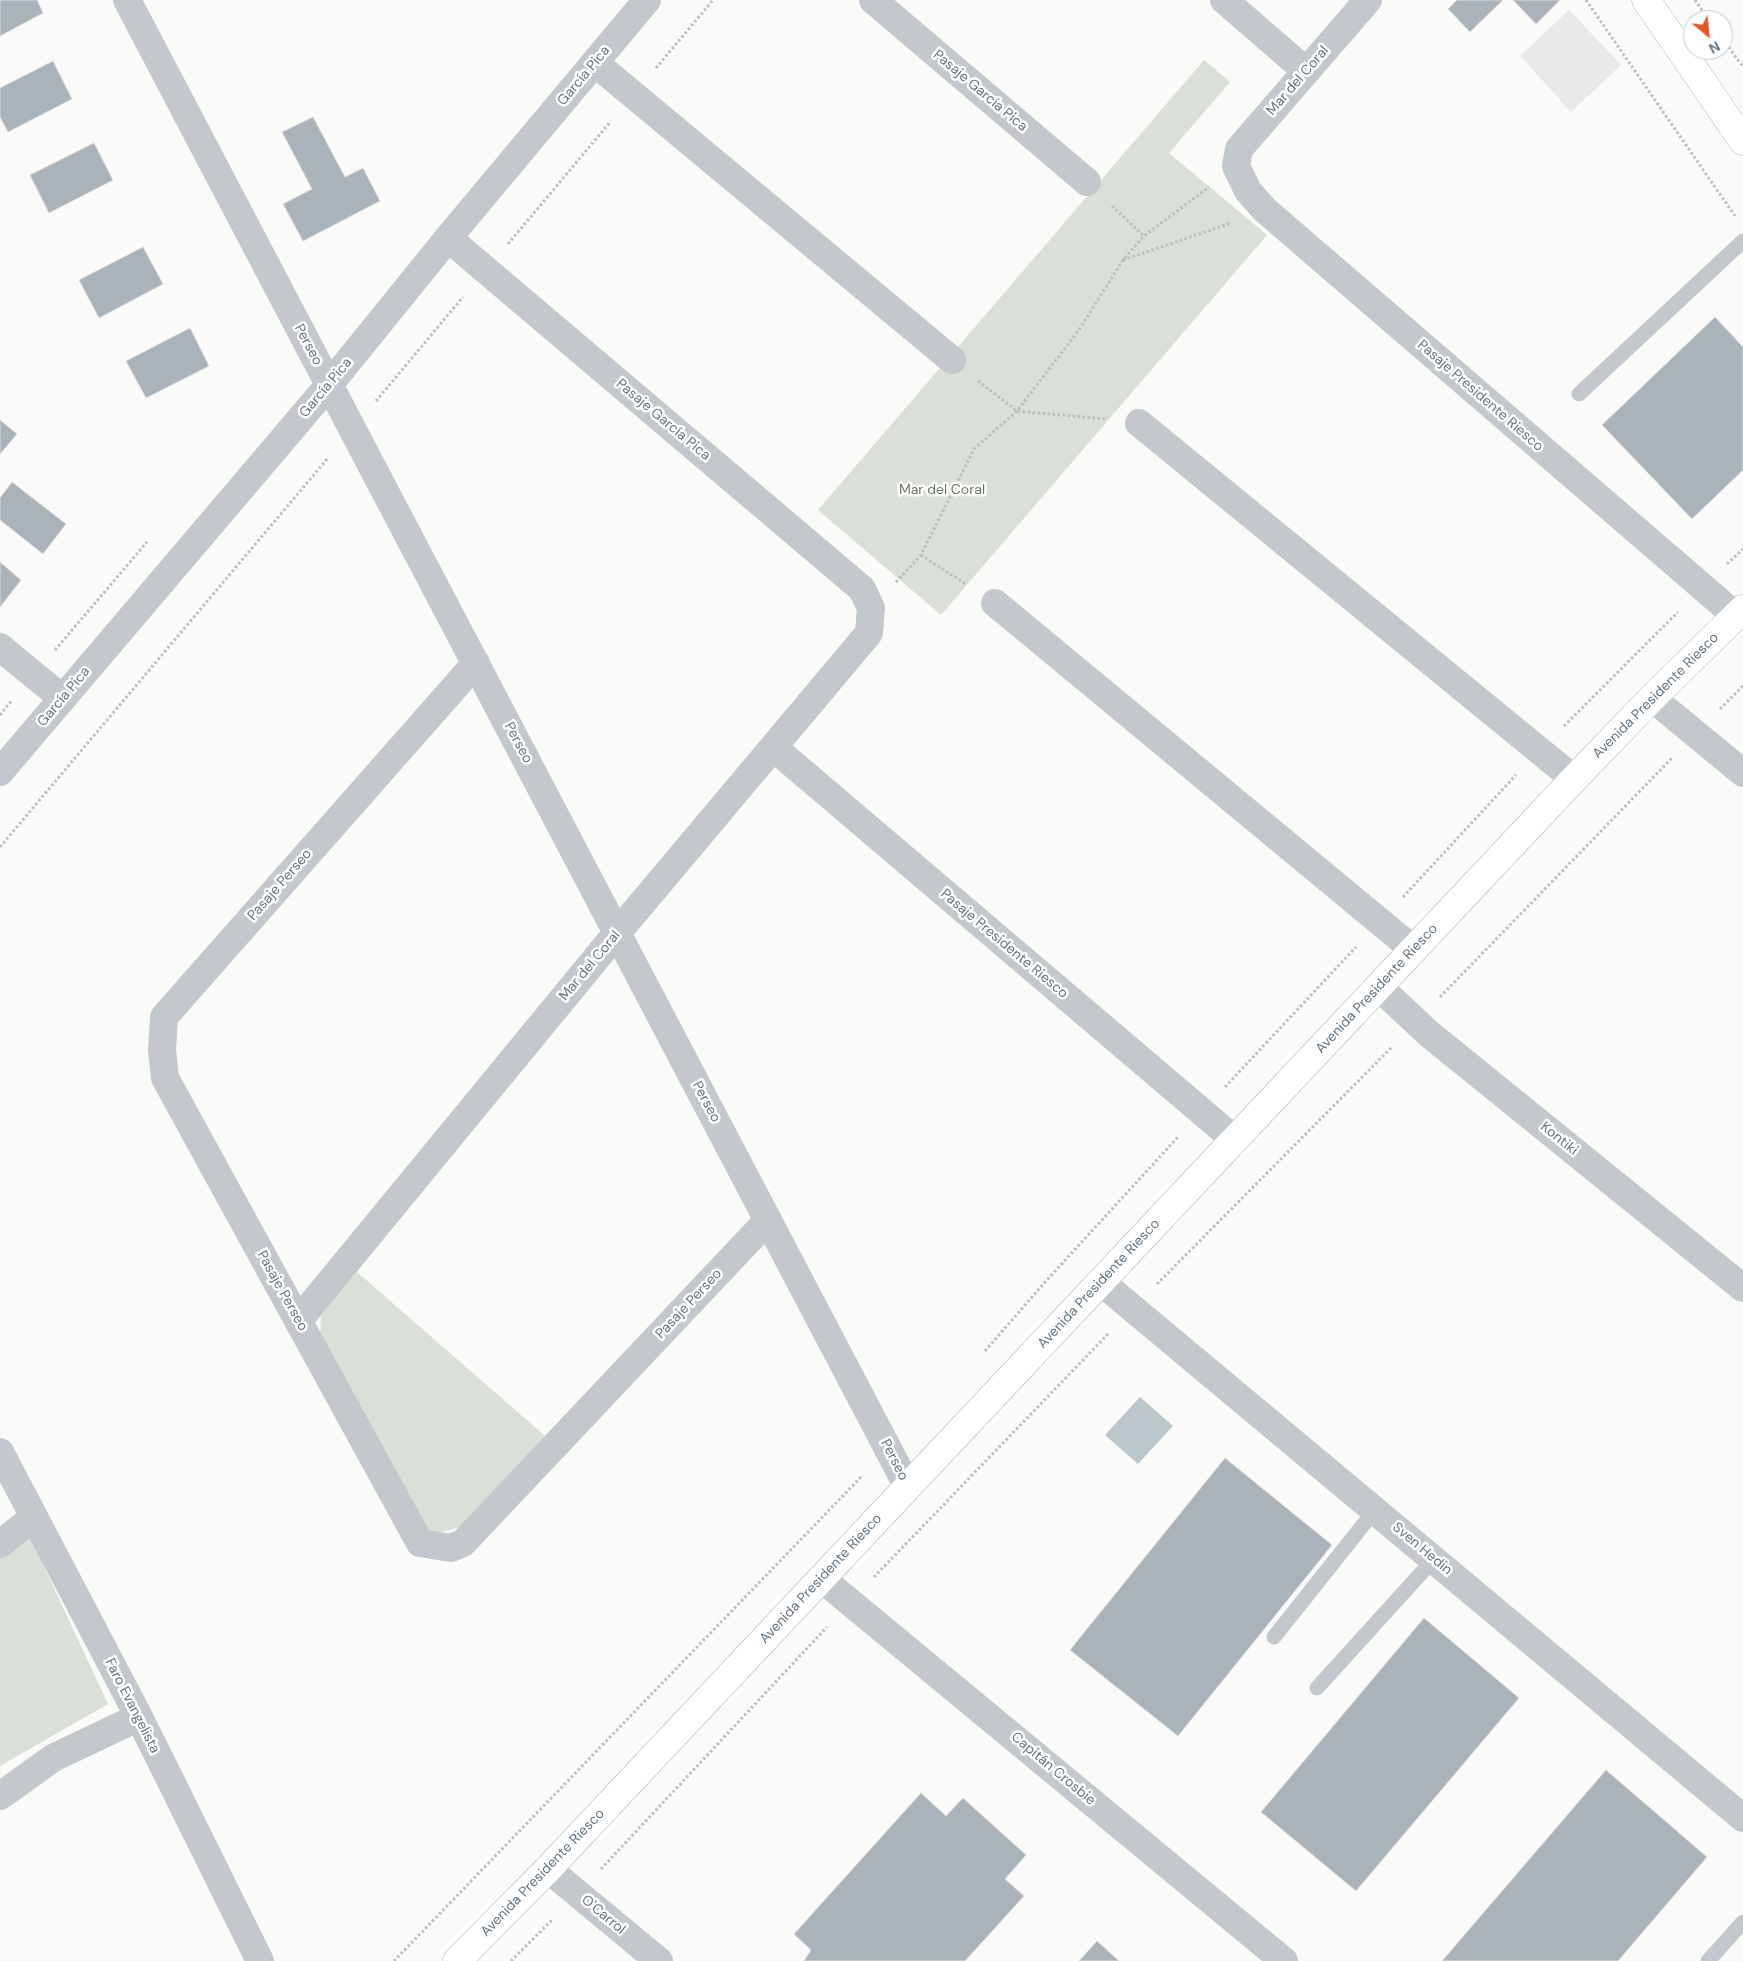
<!DOCTYPE html>
<meta charset="utf-8">
<style>
body{margin:0}
#map{position:relative;width:1743px;height:1961px;overflow:hidden;background:#fafaf8;font-family:"DM Sans",sans-serif}
canvas{display:block}
.north{position:absolute;left:1683px;top:10px;width:50px;height:50px;box-sizing:border-box;background:#fff;border:1px solid #c1c8cd;border-radius:50%;rotate:152deg;font-size:14px;font-weight:700;line-height:20px;text-align:center;color:#657683}
.north::after{content:'';display:block;margin:auto;width:18px;height:22px;background:#e4572e;clip-path:polygon(50% 0,100% 100%,50% 72%,0 100%)}
</style>
<div id="map">
<canvas width="1743" height="1961"></canvas>
<div class="north">N</div>
</div>
<script>
const context = document.querySelector('canvas').getContext('2d');
context.lineJoin = 'round';
function fillPath(path, color) { context.fillStyle = color; context.fill(path, 'evenodd'); }
const shape = rows => new Path2D(rows.map(r => 'M' + r).join(''));
function strokePath(path, color, width, dash) { context.strokeStyle = color; context.lineWidth = width; context.lineCap = dash ? 'butt' : 'round'; context.setLineDash(dash || []); context.stroke(path); }
function write(font, color, halo, rows, align = 'center') {
  context.font = font + ' "DM Sans",sans-serif'; context.lineWidth = 5; context.setLineDash([]); context.textBaseline = 'middle'; context.strokeStyle = halo; context.fillStyle = color; for (const [text, x, y, turn = 0] of rows) {
    context.save(); context.translate(x, y); context.rotate((+turn || 0) * Math.PI / 180); context.textAlign = isNaN(turn) ? turn : align; if (halo) context.strokeText(text, 0, 0); context.fillText(text, 0, 0); context.restore();
  }
}
const built = shape([
 [1569,10,1621,65,1571,112,1520,56]
]);
const green = shape([
 [1204,60,1230,82,1169,153,1267,235,941,615,818,510],
 [357,1272,545,1436,462,1527,436,1533,423,1529,320,1335,321,1313],
 [25,1526,108,1704,0,1766,0,1544]
]);
const water = shape([
 [1140,1397,1173,1426,1138,1464,1105,1435]
]);
const building = shape([
 [0,0,37,0,43,13,0,36,0,0],
 [1457,0,1503,0,1470,32,1448,9,1457,0],
 [1513,0,1560,0,1536,24,1513,0],
 [53,61,72,99,8,132,0,117,0,88,53,61],
 [313,117,345,177,363,168,380,201,303,241,283,204,312,189,282,132,313,117],
 [94,143,113,180,49,213,30,175,94,143],
 [143,247,163,284,99,318,79,280,143,247],
 [1715,317,1743,347,1743,470,1692,519,1602,425,1715,317],
 [190,328,209,366,146,398,126,361,190,328],
 [0,420,17,434,0,454,0,420],
 [12,482,66,524,43,554,0,520,0,498,12,482],
 [0,562,21,580,0,607,0,562],
 [1225,1458,1332,1545,1178,1736,1070,1650,1225,1458],
 [1424,1618,1519,1698,1356,1891,1261,1812,1424,1618],
 [1606,1770,1707,1857,1618,1961,1442,1961,1606,1770],
 [921,1793,946,1816,963,1798,1026,1855,1005,1879,1024,1896,965,1961,804,1961,811,1950,794,1934,921,1793],
 [1097,1941,1119,1961,1079,1961,1097,1941]
]);
const path = shape([
 [1586,0,1735,216],
 [1695,0,1709,20],
 [1723,39,1743,67],
 [656,68,713,0],
 [1112,206,1144,236],
 [508,244,611,121],
 [1123,260,1231,223],
 [978,381,1017,411,1106,419],
 [376,401,463,297],
 [921,555,967,585],
 [1727,564,1743,549],
 [896,582,921,555,974,449,1017,411,1079,330,1123,260,1144,236,1209,187],
 [55,650,147,542],
 [1720,709,1743,686],
 [0,715,12,700],
 [1564,726,1678,612],
 [0,847,328,458],
 [1403,897,1516,775],
 [1440,997,1672,758],
 [1225,1087,1356,947],
 [1157,1284,1392,1047],
 [985,1351,1046,1281,1178,1137],
 [874,1577,1109,1333],
 [601,1869,827,1627],
 [394,1961,863,1475],
 [511,1961,553,1919]
]);
const service = shape([
 [1579,394,1743,241],
 [1274,1637,1375,1510],
 [1317,1688,1434,1559],
 [1708,1961,1743,1922]
]);
const minor = shape([
 [127,0,908,1487],
 [873,0,1087,182],
 [1224,0,1306,71],
 [1368,0,1239,149,1236,166,1248,191,1265,210,1736,616],
 [595,63,952,360],
 [1139,423,1574,779],
 [995,603,1414,950],
 [0,647,62,698],
 [476,663,164,1017,162,1050,165,1078,420,1543,451,1548,463,1543,768,1220],
 [1652,698,1743,773],
 [774,748,1235,1140],
 [1379,987,1428,1033,1743,1288],
 [1101,1282,1743,1818],
 [298,1321,617,933,869,633,871,608,862,589,448,238],
 [0,1452,139,1717,260,1961],
 [0,1544,33,1518],
 [822,1579,1284,1961],
 [0,1796,53,1758,139,1717],
 [548,1869,659,1961]
]);
const tertiary = shape([
 [0,772,329,385,448,238,647,0]
]);
const secondary = shape([
 [1646,0,1743,141],
 [457,1961,548,1869,1574,779,1652,698,1743,609]
]);
const streetNames = [
 ["García Pica",584,76,-50],
 ["Mar del Coral",1298,81,-49],
 ["Pasaje García Pica",980,91,40],
 ["Perseo",308,345,62],
 ["García Pica",326,388,-50],
 ["Pasaje Presidente Riesco",1480,396,41],
 ["Pasaje García Pica",663,420,40],
 ["Avenida Presidente Riesco",1656,696,-45],
 ["García Pica",64,697,-50],
 ["Perseo",518,743,62],
 ["Pasaje Perseo",280,885,-49],
 ["Pasaje Presidente Riesco",1004,944,40],
 ["Mar del Coral",590,966,-50],
 ["Avenida Presidente Riesco",1377,989,-47],
 ["Perseo",706,1102,62],
 ["Kontiki",1559,1139,39],
 ["Avenida Presidente Riesco",1099,1284,-47],
 ["Pasaje Perseo",282,1291,61],
 ["Pasaje Perseo",689,1304,-47],
 ["Perseo",894,1460,63],
 ["Sven Hedin",1422,1549,40],
 ["Avenida Presidente Riesco",821,1579,-47],
 ["Faro Evangelista",132,1706,63],
 ["Capitán Crosbie",1053,1769,40],
 ["Avenida Presidente Riesco",543,1873,-46],
 ["O'Carrol",603,1915,40]
];
const parkNames = [
 ["Mar del Coral",942,490]
];
fillPath(built, '#e8e9e9');
fillPath(green, '#dadfd7');
fillPath(water, '#bbc7cb');
fillPath(building, '#aab3b9');
strokePath(building, '#dcdcda', 1);
strokePath(secondary, '#b3babf', 29);
strokePath(path, '#bbbfc2', 3, [2.5, 2.5]);
strokePath(service, '#c3c8cc', 15);
strokePath(minor, '#c3c8cc', 28);
strokePath(tertiary, '#c3c8cc', 28);
strokePath(secondary, '#fff', 28);
write('14px', '#657683', '#fff', streetNames);
write('14px', '#687a64', '#fff', parkNames);
</script>
